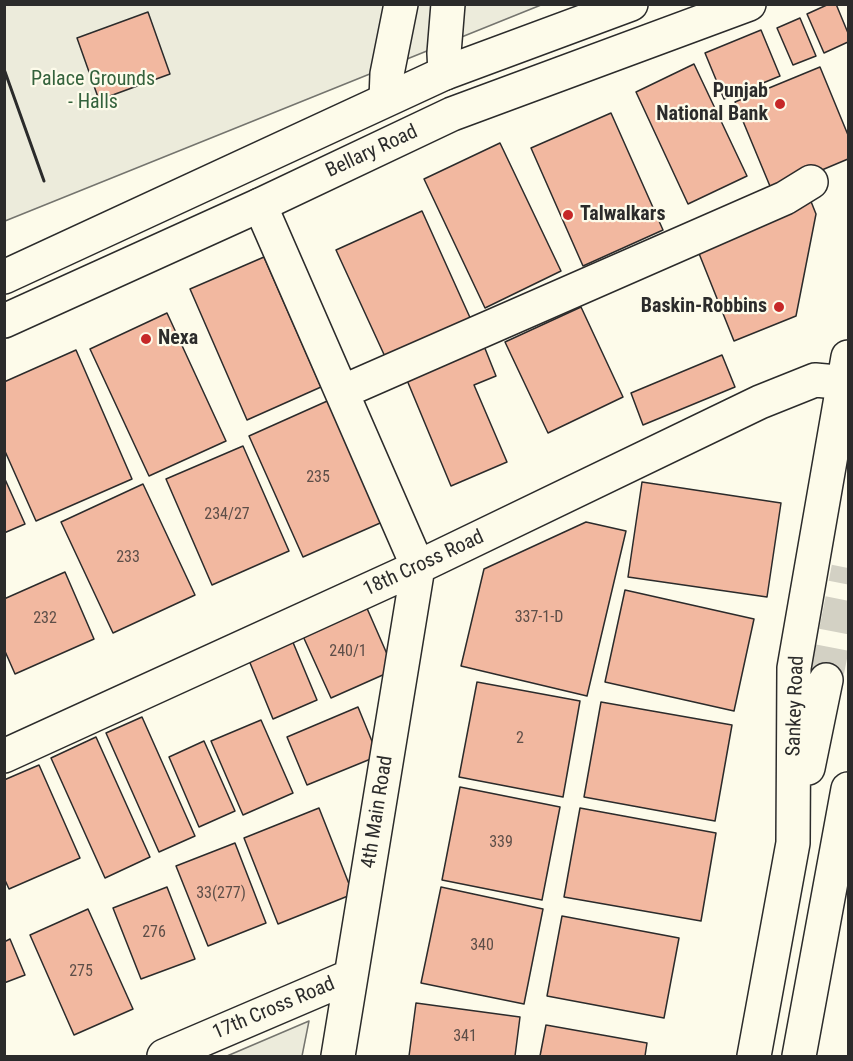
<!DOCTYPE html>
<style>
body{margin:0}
#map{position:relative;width:853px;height:1061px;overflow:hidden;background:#fdfbea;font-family:"Roboto Condensed",sans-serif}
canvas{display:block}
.frame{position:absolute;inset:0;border:6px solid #2b2b2b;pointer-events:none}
</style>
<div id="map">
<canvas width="853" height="1061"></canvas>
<div class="frame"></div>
</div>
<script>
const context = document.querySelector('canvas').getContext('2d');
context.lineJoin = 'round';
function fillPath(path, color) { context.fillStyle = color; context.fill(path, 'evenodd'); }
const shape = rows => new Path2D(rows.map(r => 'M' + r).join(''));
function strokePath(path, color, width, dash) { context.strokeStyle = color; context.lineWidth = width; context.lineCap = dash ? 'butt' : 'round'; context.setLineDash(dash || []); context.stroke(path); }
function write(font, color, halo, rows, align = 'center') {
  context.font = font + ' "Roboto Condensed",sans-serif'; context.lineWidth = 4.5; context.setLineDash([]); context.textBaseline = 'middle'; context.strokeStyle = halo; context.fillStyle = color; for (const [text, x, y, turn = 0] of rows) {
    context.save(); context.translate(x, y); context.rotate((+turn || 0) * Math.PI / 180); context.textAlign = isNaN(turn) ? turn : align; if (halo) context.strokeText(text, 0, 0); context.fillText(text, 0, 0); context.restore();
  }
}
const green = shape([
 [5,5,541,5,5,221,5,5],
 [309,1021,302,1056,227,1056,309,1021]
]);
const building = shape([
 [829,4,836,4,848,33,848,42,824,53,807,14,829,4],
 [148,12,170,74,99,100,77,38,148,12],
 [800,18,816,56,793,65,777,28,800,18],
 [761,30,780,76,724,99,705,53,761,30],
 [694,64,747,176,688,204,636,92,694,64],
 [820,67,848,135,848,159,772,191,735,102,820,67],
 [611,113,663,230,583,266,531,148,611,113],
 [500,143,561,271,485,308,424,179,500,143],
 [810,199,816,214,796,316,734,341,696,246,810,199],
 [422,211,472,322,387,361,336,250,422,211],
 [264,257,321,387,247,420,190,289,264,257],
 [581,307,623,397,548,433,505,342,581,307],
 [167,313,226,441,149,476,90,349,167,313],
 [482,341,496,376,474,385,507,462,451,486,404,373,482,341],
 [76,350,132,479,36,521,4,449,4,382,76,350],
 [722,355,735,387,643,425,631,393,722,355],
 [334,398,387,520,303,557,249,436,334,398],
 [243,446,289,551,212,585,166,479,243,446],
 [4,477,25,524,4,533,4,477],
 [642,482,781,503,767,597,628,577,642,482],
 [143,484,195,595,113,633,61,522,143,484],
 [586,522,626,531,587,696,461,666,484,569,586,522],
 [65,572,94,639,15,674,4,649,4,599,65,572],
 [625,590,754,619,734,711,605,682,625,590],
 [366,606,394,670,331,698,302,634,366,606],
 [292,640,317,700,273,719,248,658,292,640],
 [477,682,580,701,563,797,459,777,477,682],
 [601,702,732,725,715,821,584,797,601,702],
 [358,707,378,756,307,785,287,737,358,707],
 [142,717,195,836,159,852,106,733,142,717],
 [261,720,293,793,243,815,211,741,261,720],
 [96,737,150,857,105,878,51,758,96,737],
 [204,741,235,811,199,827,169,757,204,741],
 [39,765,80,858,9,889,4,878,4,780,39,765],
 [460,787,560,807,542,900,442,880,460,787],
 [319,808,353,894,278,924,244,838,319,808],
 [580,808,716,833,701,921,564,897,580,808],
 [235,843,266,923,208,946,176,866,235,843],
 [167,887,195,959,141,979,113,908,167,887],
 [441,887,543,909,524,1004,421,983,441,887],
 [88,909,133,1009,74,1035,30,935,88,909],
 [562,916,679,938,664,1018,547,996,562,916],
 [10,939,25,975,4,983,4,942,10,939],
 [416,1003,520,1017,515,1056,409,1056,416,1003],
 [546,1025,647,1043,645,1056,540,1056,546,1025]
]);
const majorTunnel = shape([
 [826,680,848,568]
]);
const minor = shape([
 [445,73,444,53,448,4],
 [386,99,387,74,401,4],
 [260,205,418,567],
 [342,392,785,198,811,182],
 [4,756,418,567,760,402,815,380,848,383],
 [164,1056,351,976],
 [338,1056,418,567]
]);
const major = shape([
 [4,277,445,73,631,4],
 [4,321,260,205,452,114,749,4],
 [808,768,826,680],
 [754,1056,793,843,794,668,848,357],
 [799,1056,848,789]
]);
const wall = shape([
 [4,69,44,181]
]);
const markers = [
 [780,104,6,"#c62828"],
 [568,215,6,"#c62828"],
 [779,307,6,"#c62828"],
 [146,339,6,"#c62828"]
];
const numberNames = [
 ["235",318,478],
 ["234/27",227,515],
 ["233",128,558],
 ["337-1-D",539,618],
 ["232",45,619],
 ["240/1",348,652],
 ["2",520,739],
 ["339",501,843],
 ["33(277)",221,894],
 ["276",154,933],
 ["340",482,946],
 ["275",81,972],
 ["341",465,1037]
];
const parkNames = [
 ["Palace Grounds",93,80],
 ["- Halls",93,103]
];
const poiNames = [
 ["Punjab",768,92],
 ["National Bank",768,115],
 ["Talwalkars",580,215,"left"],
 ["Baskin-Robbins",767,307],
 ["Nexa",158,339,"left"]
];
const streetNames = [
 ["Bellary Road",372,152,-25],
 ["18th Cross Road",424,564,-25],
 ["Sankey Road",796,706,-88],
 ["4th Main Road",378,812,-81],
 ["17th Cross Road",274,1009,-23]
];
fillPath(green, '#ecebdb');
strokePath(green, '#74746e', 1.5);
fillPath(building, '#f2b8a0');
strokePath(building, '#2b2b2b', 1.5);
strokePath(majorTunnel, '#d3d1c4', 33, [33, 16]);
strokePath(minor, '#2b2b2b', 36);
strokePath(major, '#2b2b2b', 36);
strokePath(minor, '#fdfbea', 33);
strokePath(major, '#fdfbea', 33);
strokePath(wall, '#2b2b2b', 3);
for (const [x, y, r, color] of markers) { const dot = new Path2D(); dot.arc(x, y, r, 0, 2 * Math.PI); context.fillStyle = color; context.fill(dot); strokePath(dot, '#fdfbea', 2); }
write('16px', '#5d4e48', null, numberNames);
write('20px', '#34623c', '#fdfbea', parkNames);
write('bold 20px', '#2b2b2b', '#fdfbea', poiNames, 'right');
write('20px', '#2b2b2b', '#fdfbea', streetNames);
</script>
